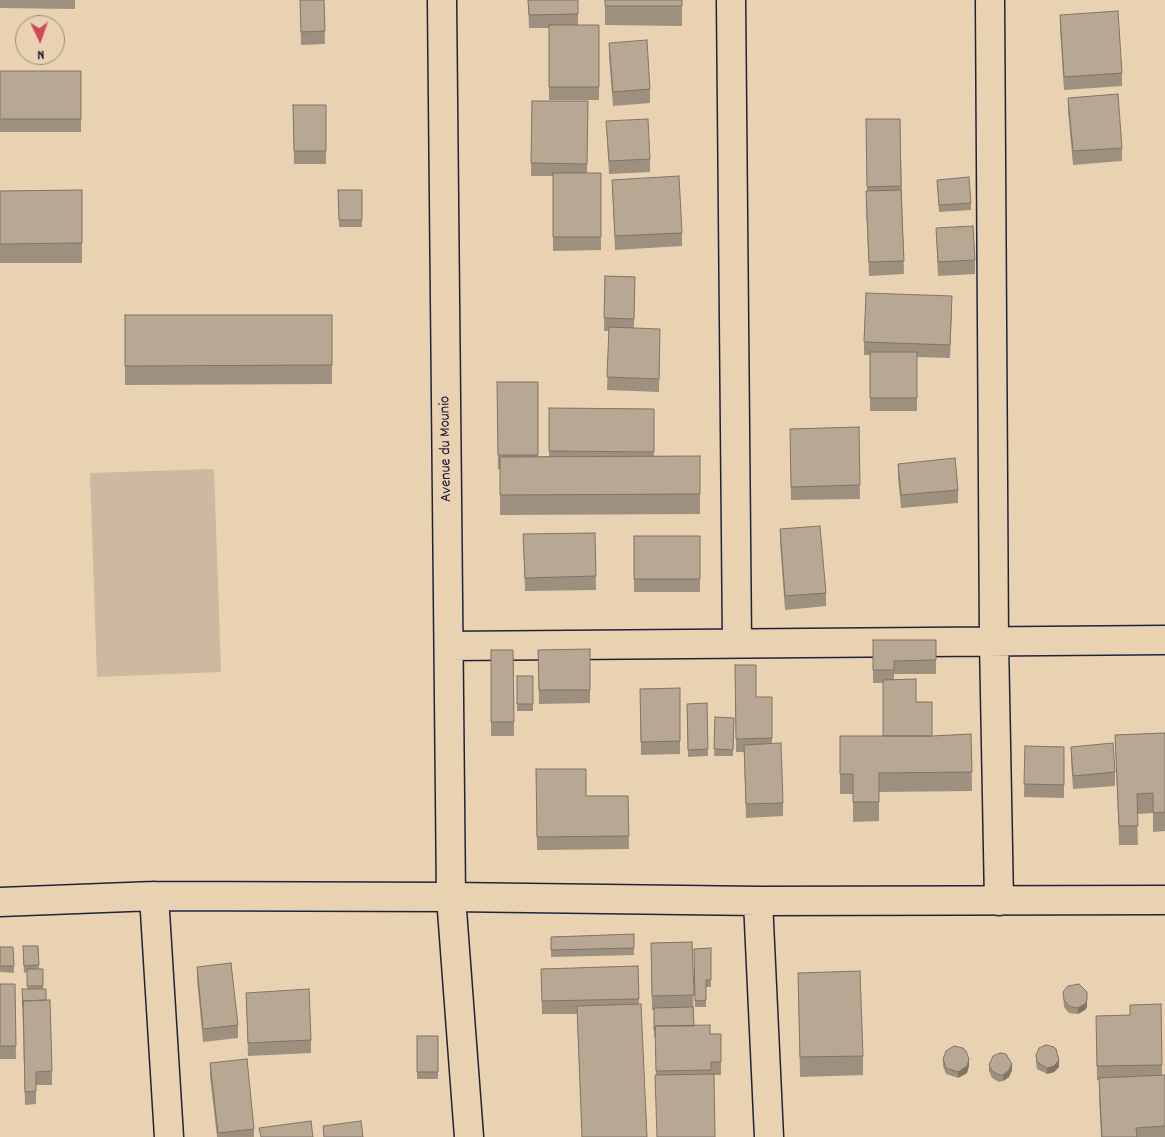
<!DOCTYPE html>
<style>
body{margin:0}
#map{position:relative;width:1165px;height:1137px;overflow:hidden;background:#e9d2b1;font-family:Dekko,sans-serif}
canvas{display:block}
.north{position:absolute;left:15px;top:15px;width:50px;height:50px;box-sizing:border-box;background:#e9d2b1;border:1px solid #998c82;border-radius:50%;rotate:177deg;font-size:14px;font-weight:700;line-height:20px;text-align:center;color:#22223b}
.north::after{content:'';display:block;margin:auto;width:18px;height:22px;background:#d1495b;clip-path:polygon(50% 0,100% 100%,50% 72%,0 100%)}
</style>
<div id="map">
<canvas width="1165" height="1137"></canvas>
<div class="north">N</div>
</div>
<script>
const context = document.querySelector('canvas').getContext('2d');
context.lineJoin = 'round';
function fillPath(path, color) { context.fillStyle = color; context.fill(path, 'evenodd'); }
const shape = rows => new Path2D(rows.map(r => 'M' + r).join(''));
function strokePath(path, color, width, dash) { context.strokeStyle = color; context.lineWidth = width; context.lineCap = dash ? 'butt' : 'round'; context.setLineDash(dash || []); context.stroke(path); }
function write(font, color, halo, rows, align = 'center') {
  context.font = font + ' Dekko,sans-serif'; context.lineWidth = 5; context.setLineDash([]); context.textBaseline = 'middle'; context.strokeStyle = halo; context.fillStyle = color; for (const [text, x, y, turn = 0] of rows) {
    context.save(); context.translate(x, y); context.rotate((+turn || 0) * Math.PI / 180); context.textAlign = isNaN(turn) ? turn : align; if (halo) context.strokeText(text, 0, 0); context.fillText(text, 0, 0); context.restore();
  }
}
const green = shape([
 [214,469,221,672,97,677,90,473]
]);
const street = shape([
 [442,0,451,897,469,1137],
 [731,0,737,642],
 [990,0,994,641,999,901],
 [449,646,1165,640],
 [154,896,169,1137],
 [758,901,769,1137],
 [0,902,154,896,451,897,758,901,1165,900]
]);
const wall = shape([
 [0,0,75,0,75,9,0,8],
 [300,0,324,0,325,44,301,45],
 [528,0,578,0,578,25,599,25,599,100,549,100,549,28,529,28],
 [605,0,682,0,682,26,605,25],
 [1060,15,1122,73,1122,86,1064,90,1060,29],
 [609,43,650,89,650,103,613,106,609,56],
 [0,71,81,71,81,132,0,132],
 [1068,98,1122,148,1122,161,1073,165,1068,111],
 [532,101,588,101,587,173,601,173,601,250,553,251,553,176,531,176],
 [293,105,326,105,326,164,294,164],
 [866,119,900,119,904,274,869,276,866,204,867,191],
 [606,121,650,159,650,172,609,174],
 [612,180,682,233,682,246,615,250],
 [937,180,971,203,971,210,939,212],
 [82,190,82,263,0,263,0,191],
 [338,190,362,190,362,227,339,227],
 [936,228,975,260,975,274,938,276],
 [605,276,635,277,634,328,660,342,659,392,607,390,609,331,604,331],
 [952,309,950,358,917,357,917,411,870,411,870,355,864,355,864,342],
 [125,315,332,315,332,384,125,385],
 [497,382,538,382,538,457,549,456,549,408,654,409,654,456,700,456,700,514,500,515,500,469,498,469],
 [859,427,860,499,791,500,790,429],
 [898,464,958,490,958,503,901,508,898,477],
 [780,529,826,593,826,606,785,610,780,542],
 [595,533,596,590,525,591,523,534],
 [634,536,700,536,700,592,634,592],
 [873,640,936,640,936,674,894,674,894,680,916,702,932,736,971,734,972,791,879,792,879,821,853,822,853,794,840,794,840,736,883,736,883,683,873,683],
 [590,649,590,703,539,704,538,650],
 [491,650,513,650,514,736,491,736],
 [735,665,756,697,772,697,772,744,783,803,783,816,746,818,744,752,736,752],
 [517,676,533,676,533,711,517,711],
 [680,688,680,754,641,755,640,689],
 [707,703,708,756,688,757,687,704],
 [715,717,734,718,733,756,714,756],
 [1165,733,1165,831,1153,832,1153,813,1137,814,1138,845,1119,845,1115,735],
 [1025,746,1064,747,1064,798,1024,797],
 [1071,747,1115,772,1115,786,1073,789,1071,760],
 [536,769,586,796,628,796,629,849,537,850],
 [634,934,634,955,551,957,551,937],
 [692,942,694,1026,710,1034,721,1034,721,1075,656,1075,655,1037,654,1037,654,1010,652,1010,651,943],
 [38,946,39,969,43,969,43,989,46,1000,52,1071,52,1085,36,1085,36,1104,25,1105,22,989,27,989,27,972,24,973,23,953],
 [0,947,13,947,14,973,0,972],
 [711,948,711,987,706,987,706,1007,695,1007,694,949],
 [638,966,639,1004,647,1137,582,1137,577,1014,542,1014,541,969],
 [197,967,238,1025,238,1038,203,1042,197,980],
 [798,973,863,1056,863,1075,800,1077],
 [0,984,15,984,16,1059,0,1059],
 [1063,992,1087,999,1087,1007,1085,1010,1078,1014,1069,1013,1064,1007],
 [246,993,311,1040,311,1053,248,1056],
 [1161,1004,1162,1075,1165,1075,1165,1137,1101,1137,1099,1098,1099,1080,1097,1080,1096,1016,1130,1015],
 [417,1036,438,1036,438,1079,417,1079],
 [1036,1055,1059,1067,1054,1072,1047,1074,1037,1069,1036,1062],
 [943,1059,969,1066,967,1073,958,1078,946,1074,943,1066],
 [210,1063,254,1129,254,1137,217,1137,210,1076],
 [989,1065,1012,1070,1009,1077,1003,1081,999,1082,992,1078,989,1071]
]);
const shadedWall = shape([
 [1087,992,1087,1007,1085,1010,1078,1014,1078,1008],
 [969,1059,969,1066,967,1073,958,1078,958,1072],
 [1059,1060,1059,1067,1054,1072,1047,1074,1047,1068],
 [1012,1064,1012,1070,1009,1077,1003,1081,1003,1075]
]);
const building = shape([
 [300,0,324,0,325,31,301,32,300,0],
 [528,0,578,0,578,14,529,15,528,0],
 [605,0,682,0,682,6,605,6,605,0],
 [1118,11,1122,73,1064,77,1060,15,1118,11],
 [549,25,599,25,599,87,549,87,549,25],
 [647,40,650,89,613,92,609,43,647,40],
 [0,71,81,71,81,119,0,119,0,71],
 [1118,94,1122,148,1073,151,1068,98,1118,94],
 [532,101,588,101,587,164,531,163,532,101],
 [293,105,326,105,326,151,294,151,293,105],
 [648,119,650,159,609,161,606,121,648,119],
 [866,119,900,119,901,186,867,187,866,119],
 [553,173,601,173,601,237,553,237,553,173],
 [679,176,682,233,615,236,612,180,679,176],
 [969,177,971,203,939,205,937,180,969,177],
 [82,190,82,243,0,244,0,191,82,190],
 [338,190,362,190,362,220,339,220,338,190],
 [901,190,904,261,869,262,866,191,901,190],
 [973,226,975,260,938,262,936,228,973,226],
 [605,276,635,277,634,319,604,318,605,276],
 [866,293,952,296,950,345,864,342,866,293],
 [125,315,332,315,332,365,125,366,125,315],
 [609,327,660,329,659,379,607,377,609,327],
 [870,352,917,352,917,398,870,398,870,352],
 [497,382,538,382,538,455,498,455,497,382],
 [549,408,654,409,654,452,549,451,549,408],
 [859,427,860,485,791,487,790,429,859,427],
 [700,456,700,494,500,495,500,457,700,456],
 [955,458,958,490,901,495,898,464,955,458],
 [820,526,826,593,785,596,780,529,820,526],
 [595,533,596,576,525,578,523,534,595,533],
 [634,536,700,536,700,579,634,579,634,536],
 [873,640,936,640,936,660,894,661,894,670,873,670,873,640],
 [590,649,590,690,539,690,538,650,590,649],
 [491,650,513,650,514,722,491,722,491,650],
 [735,665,756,665,756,697,772,697,772,738,736,739,735,665],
 [517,676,533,676,533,704,517,704,517,676],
 [916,679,916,702,932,702,932,736,883,736,883,680,916,679],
 [680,688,680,741,641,742,640,689,680,688],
 [707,703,708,749,688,750,687,704,707,703],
 [715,717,734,718,733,750,714,749,715,717],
 [1165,733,1165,812,1153,813,1153,793,1137,794,1138,826,1119,826,1115,735,1165,733],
 [971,734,972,772,879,773,879,802,853,802,853,774,840,774,840,736,932,736,971,734],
 [781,743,783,803,746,804,744,745,781,743],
 [1113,743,1115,772,1073,776,1071,747,1113,743],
 [1025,746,1064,747,1064,785,1024,784,1025,746],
 [536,769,586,769,586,796,628,796,629,836,537,837,536,769],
 [634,934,634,948,551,950,551,937,634,934],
 [692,942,694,995,652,996,651,943,692,942],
 [23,946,38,946,39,965,24,966,23,946],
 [0,947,13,947,14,966,0,966,0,947],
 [711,948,711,980,706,980,706,1000,695,1001,694,949,711,948],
 [231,963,238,1025,203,1029,197,967,231,963],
 [638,966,639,999,542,1001,541,969,638,966],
 [27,969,43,969,43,986,27,986,27,969],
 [860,971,863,1056,800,1057,798,973,860,971],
 [0,984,15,984,16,1046,0,1046,0,984],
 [1079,984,1087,992,1087,1000,1085,1004,1078,1008,1069,1006,1064,1000,1063,992,1068,986,1079,984],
 [22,989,46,989,46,1000,23,1001,23,1007,22,989],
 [309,989,311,1040,248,1043,246,993,309,989],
 [50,1000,52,1071,36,1072,36,1091,25,1092,23,1001,50,1000],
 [641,1004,647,1137,582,1137,577,1006,641,1004],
 [1161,1004,1162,1065,1097,1066,1096,1016,1130,1015,1130,1005,1161,1004],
 [693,1007,694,1026,655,1026,655,1030,654,1030,654,1008,693,1007],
 [710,1025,710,1034,721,1034,721,1062,711,1062,711,1070,656,1071,655,1026,710,1025],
 [417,1036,438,1036,438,1072,417,1072,417,1036],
 [1046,1045,1054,1047,1056,1049,1059,1060,1054,1066,1047,1068,1037,1062,1036,1055,1039,1048,1046,1045],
 [954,1046,963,1048,966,1051,969,1059,967,1066,958,1072,946,1068,943,1059,946,1051,954,1046],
 [1000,1053,1006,1054,1012,1064,1009,1070,1003,1075,999,1075,992,1071,989,1065,993,1056,1000,1053],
 [247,1059,254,1129,218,1133,210,1063,247,1059],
 [714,1074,715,1137,657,1137,655,1075,714,1074],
 [1165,1075,1165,1126,1136,1128,1137,1137,1102,1137,1099,1078,1165,1075],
 [311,1121,313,1137,261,1137,259,1128,311,1121],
 [361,1121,363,1137,324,1137,323,1126,361,1121]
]);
const streetNames = [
 ["Avenue du Mounio",447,449,-91]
];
fillPath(green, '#ccb9a0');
strokePath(street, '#22223b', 31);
strokePath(street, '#e9d2b1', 28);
fillPath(wall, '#9d907e');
fillPath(shadedWall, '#807567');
fillPath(building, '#b7a793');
strokePath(building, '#807567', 1);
write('16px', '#22223b', '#e9d2b1', streetNames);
</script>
